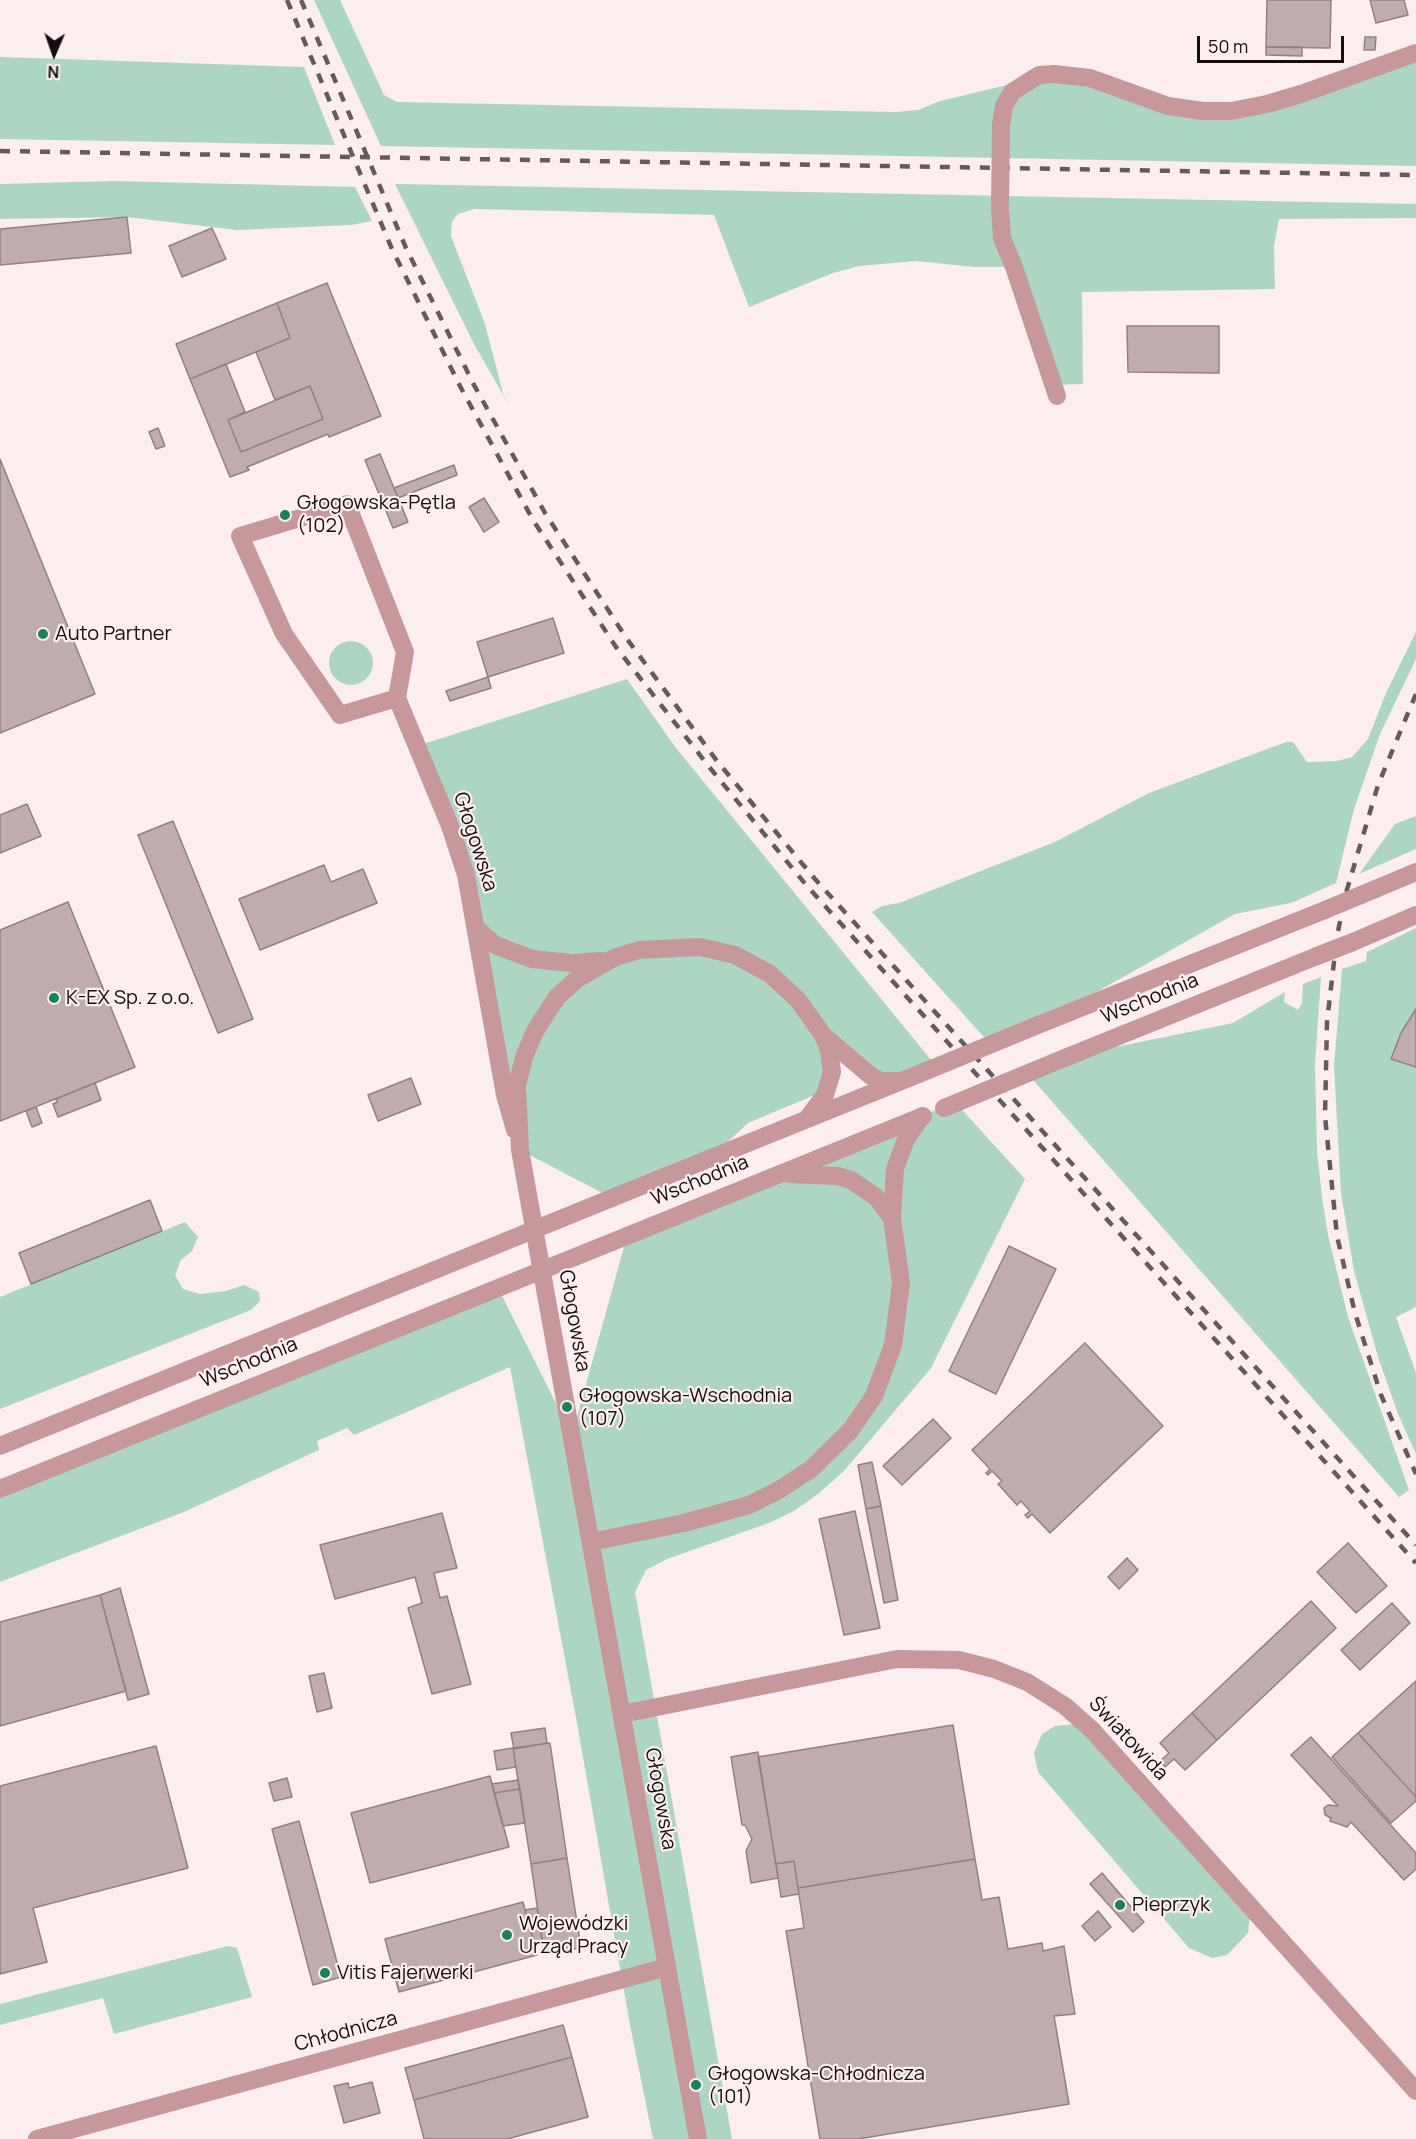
<!DOCTYPE html>
<meta charset="utf-8">
<style>
body{margin:0}
#map{position:relative;width:1416px;height:2139px;overflow:hidden;background:#fcedee;font-family:Manrope,sans-serif}
canvas{display:block}
.north{position:absolute;left:24px;top:24px;width:60px;height:60px;-webkit-text-stroke:4px #fcedee;paint-order:stroke;rotate:182deg;font-size:16px;font-weight:700;line-height:24px;text-align:center;color:#150e0f}
.north::after{content:'';display:block;margin:auto;width:21px;height:27px;background:#150e0f;clip-path:polygon(50% 0,100% 100%,50% 72%,0 100%)}
.scale{position:absolute;left:1197px;top:36px;width:147px;height:27px;box-sizing:border-box;border:3px solid #150e0f;border-top:0;padding-left:8px;font-size:18px;line-height:21px;white-space:nowrap;color:#150e0f;-webkit-text-stroke:4px #fcedee;paint-order:stroke}
</style>
<div id="map">
<canvas width="1416" height="2139"></canvas>
<div class="north">N</div>
<div class="scale">50 m</div>
</div>
<script>
const context = document.querySelector('canvas').getContext('2d');
context.lineJoin = 'round';
function fillPath(path, color) { context.fillStyle = color; context.fill(path, 'evenodd'); }
const shape = rows => new Path2D(rows.map(r => 'M' + r).join(''));
function strokePath(path, color, width, dash) { context.strokeStyle = color; context.lineWidth = width; context.lineCap = dash ? 'butt' : 'round'; context.setLineDash(dash || []); context.stroke(path); }
function write(font, color, halo, rows, align = 'center') {
  context.font = font + ' Manrope,sans-serif'; context.lineWidth = 4.5; context.setLineDash([]); context.textBaseline = 'middle'; context.strokeStyle = halo; context.fillStyle = color; for (const [text, x, y, turn = 0] of rows) {
    context.save(); context.translate(x, y); context.rotate((+turn || 0) * Math.PI / 180); context.textAlign = isNaN(turn) ? turn : align; if (halo) context.strokeText(text, 0, 0); context.fillText(text, 0, 0); context.restore();
  }
}
const green = shape([
 [314,0,340,0,384,95,397,102,896,112,918,110,940,101,1028,80,1121,90,1231,111,1416,53,1416,166,381,146],
 [0,57,304,67,335,145,0,139],
 [114,181,355,187,372,221,351,225,237,230,127,217,0,219,0,184],
 [395,184,1416,204,1416,218,1279,219,1274,246,1275,289,1082,292,1083,384,1053,385,1014,267,974,267,916,261,859,266,833,273,749,307,714,215,474,209,458,214,452,222,451,236,485,324,504,397,509,405,474,344],
 [1416,632,1416,659,1380,734,1354,809,1336,883,1291,903,1235,914,1038,1025,990,1044,872,912,882,906,899,903,1055,842,1149,793,1286,742,1293,742,1307,762,1337,761,1352,757,1368,739,1386,693],
 '329 663a22 22 0 1 1 44 0a22 22 0 1 1-44 0Z',
 [627,679,676,748,936,1066,905,1080,848,1060,828,1060,817,1094,748,1123,718,1151,612,1198,520,1150,477,929,417,746],
 [1416,816,1416,849,1359,874,1395,824],
 [1416,928,1416,1307,1396,1317,1416,1373,1416,1454,1398,1414,1378,1357,1354,1271,1341,1193,1334,1066,1342,969,1366,961,1367,952],
 [1321,977,1315,1064,1317,1151,1322,1197,1328,1235,1348,1317,1409,1490,1399,1497,1027,1073,1067,1057,1233,1023,1285,992,1284,1002,1298,1010,1302,1003,1303,984],
 [955,1102,1025,1179,931,1368,844,1471,818,1494,794,1511,769,1523,667,1559,646,1570,635,1592,732,2139,653,2139,630,2025,577,1723,510,1367,354,1435,347,1428,317,1441,319,1450,184,1512,0,1582,0,1489,498,1288,572,1435,627,1236],
 [185,1222,198,1237,192,1251,181,1260,175,1275,183,1289,200,1294,226,1291,244,1285,259,1292,260,1301,251,1310,0,1409,0,1297],
 [1084,1723,1251,1908,1248,1933,1227,1955,1212,1958,1189,1948,1038,1772,1034,1753,1042,1734,1055,1726],
 [228,1946,237,1948,252,1997,114,2034,103,1998,0,2025,0,2004]
]);
const building = shape([
 [1267,0,1331,0,1330,48,1266,47,1267,0],
 [1370,0,1404,0,1408,15,1376,23,1370,0],
 [1365,37,1376,37,1375,50,1364,50,1365,37],
 [1266,47,1302,47,1302,56,1266,55,1266,47],
 [127,217,131,253,0,265,0,229,127,217],
 [212,228,226,259,182,277,169,246,212,228],
 [327,283,381,416,329,437,328,434,247,467,249,470,230,477,190,379,226,364,245,412,228,420,241,452,323,419,310,386,275,400,256,352,290,338,277,303,327,283],
 [277,303,290,338,190,379,176,344,277,303],
 [1127,326,1219,326,1219,373,1128,372,1127,326],
 [310,386,323,419,241,452,228,420,310,386],
 [158,428,165,446,156,449,149,432,158,428],
 [380,454,408,522,393,528,365,460,380,454],
 [0,459,95,694,0,733,0,459],
 [454,465,457,475,398,498,394,488,454,465],
 [484,498,499,522,484,532,469,507,484,498],
 [553,618,564,653,488,677,477,642,553,618],
 [488,677,491,688,450,701,446,691,488,677],
 [27,804,41,836,0,853,0,815,27,804],
 [173,821,253,1019,218,1033,138,835,173,821],
 [324,865,331,882,363,869,377,903,260,950,239,899,324,865],
 [68,902,135,1067,0,1121,0,930,68,902],
 [1416,1009,1416,1067,1391,1059,1401,1033,1416,1009],
 [411,1078,421,1104,378,1121,368,1095,411,1078],
 [95,1083,101,1100,58,1117,53,1104,57,1102,56,1099,95,1083],
 [36,1107,42,1123,32,1127,26,1111,36,1107],
 [150,1200,162,1231,31,1284,19,1253,150,1200],
 [1009,1246,1056,1269,996,1394,949,1371,1009,1246],
 [1085,1343,1163,1426,1050,1533,1032,1514,1028,1518,1025,1515,1030,1511,1021,1501,1017,1505,998,1484,1002,1481,992,1471,988,1475,986,1473,990,1469,972,1450,1085,1343],
 [933,1419,951,1438,902,1485,883,1466,933,1419],
 [872,1462,881,1506,866,1509,858,1465,872,1462],
 [881,1506,898,1600,884,1603,866,1509,881,1506],
 [855,1511,880,1628,844,1635,819,1519,855,1511],
 [442,1513,457,1568,434,1573,440,1598,447,1596,471,1684,432,1694,408,1608,422,1603,415,1577,335,1599,320,1545,442,1513],
 [1348,1543,1387,1586,1356,1613,1317,1572,1348,1543],
 [1127,1558,1138,1570,1119,1589,1108,1577,1127,1558],
 [120,1588,149,1694,128,1700,100,1595,120,1588],
 [100,1595,126,1691,0,1726,0,1622,100,1595],
 [1311,1601,1336,1628,1217,1740,1192,1713,1311,1601],
 [1392,1603,1410,1623,1360,1670,1341,1650,1392,1603],
 [324,1673,332,1708,317,1712,309,1676,324,1673],
 [1416,1681,1416,1797,1358,1733,1416,1681],
 [1192,1713,1217,1740,1185,1770,1174,1759,1165,1767,1160,1761,1169,1753,1160,1743,1192,1713],
 [953,1725,975,1859,798,1888,794,1861,776,1864,758,1757,953,1725],
 [545,1728,547,1743,514,1749,511,1733,545,1728],
 [1358,1733,1416,1797,1416,1801,1391,1823,1332,1757,1358,1733],
 [1311,1737,1416,1853,1416,1869,1404,1880,1351,1822,1347,1827,1330,1821,1331,1818,1325,1815,1324,1808,1328,1805,1338,1806,1291,1755,1311,1737],
 [550,1743,567,1858,531,1864,513,1748,550,1743],
 [156,1746,188,1868,33,1908,47,1962,0,1974,0,1786,156,1746],
 [513,1748,516,1767,497,1770,494,1751,513,1748],
 [758,1752,778,1878,751,1883,746,1851,752,1839,745,1825,742,1825,731,1757,758,1752],
 [490,1776,509,1847,370,1883,351,1813,490,1776],
 [287,1778,292,1797,274,1801,269,1783,287,1778],
 [518,1780,520,1789,494,1793,492,1784,518,1780],
 [520,1789,525,1823,503,1826,494,1793,520,1789],
 [299,1821,341,1977,313,1985,272,1829,299,1821],
 [567,1858,581,1948,544,1953,531,1864,567,1858],
 [975,1859,982,1900,999,1897,1008,1949,1042,1943,1043,1951,1064,1946,1075,2014,1054,2016,1069,2104,858,2139,820,2139,786,1931,804,1928,798,1888,975,1859],
 [794,1861,799,1894,781,1897,776,1864,794,1861],
 [1102,1873,1144,1922,1133,1932,1090,1884,1102,1873],
 [523,1902,537,1955,399,1992,385,1939,523,1902],
 [537,1908,543,1944,535,1945,525,1910,537,1908],
 [1098,1911,1111,1927,1095,1941,1082,1926,1098,1911],
 [563,2025,572,2057,414,2100,405,2068,563,2025],
 [572,2057,588,2117,507,2139,424,2139,414,2100,572,2057],
 [372,2082,380,2113,344,2123,334,2086,348,2083,349,2088,372,2082]
]);
const minor = shape([
 [1001,125,1004,106,1012,92,1039,75,1054,74,1090,78,1168,106,1203,111,1231,111,1267,104,1301,94,1416,53],
 [1000,209,1002,238,1014,267,1057,396],
 [397,698,340,715,284,634,240,536,347,504,405,652,397,698,450,826,466,875,505,1095,515,1130],
 [622,1714,897,1659,959,1660,994,1669,1027,1682,1065,1706,1092,1730,1416,2091],
 [37,2139,667,1967]
]);
const tertiary = shape([
 [1361,895,1416,872],
 [477,929,495,945,532,959,571,963,601,961],
 [1353,942,1416,915],
 [1038,1025,1325,910],
 [826,1038,871,1076,881,1081,897,1081],
 [1067,1057,1317,956],
 [789,1174,837,1176,851,1180,876,1197,892,1218],
 [612,1198,919,1074],
 [627,1236,923,1116],
 [0,1446,435,1270],
 [0,1489,451,1307],
 [591,1542,684,1523,749,1505,779,1490,811,1469,850,1431,874,1396,893,1345,901,1283,892,1218,895,1169,906,1139,922,1116],
 [698,2139,520,1150,517,1086,524,1057,535,1031,557,997,577,979,616,957,639,950,700,947,735,955,770,974,798,1000,823,1035,829,1050,832,1072,825,1095,807,1119]
]);
const rail = shape([
 [287,0,392,249,461,388,533,520,616,647,710,768,807,886,1416,1563],
 [301,0,406,248,474,385,545,513,627,639,717,761,815,879,1416,1545],
 [0,151,1416,175],
 [1416,694,1378,785,1346,893,1337,936,1327,1022,1325,1116,1337,1236,1355,1313,1381,1395,1416,1474]
]);
const minorBridge = shape([
 [1000,209,1001,125]
]);
const tertiaryBridge = shape([
 [1325,910,1361,895],
 [1317,956,1353,942],
 [919,1074,1038,1025],
 [944,1108,1067,1057],
 [435,1270,612,1198],
 [451,1307,627,1236]
]);
const markers = [
 [285,515,6,"#1b815c"],
 [43,634,6,"#1b815c"],
 [54,998,6,"#1b815c"],
 [567,1407,6,"#1b815c"],
 [1120,1905,6,"#1b815c"],
 [507,1935,6,"#1b815c"],
 [325,1973,6,"#1b815c"],
 [696,2085,6,"#1b815c"]
];
const poiNames = [
 ["Głogowska-Pętla",297,503],
 ["(102)",297,526],
 ["Auto Partner",55,634],
 ["K-EX Sp. z o.o.",66,998],
 ["Głogowska-Wschodnia",579,1396],
 ["(107)",579,1419],
 ["Pieprzyk",1132,1905],
 ["Wojewódzki",519,1924],
 ["Urząd Pracy",519,1947],
 ["Vitis Fajerwerki",337,1973],
 ["Głogowska-Chłodnicza",708,2074],
 ["(101)",708,2097]
];
const streetNames = [
 ["Głogowska",475,842,72],
 ["Wschodnia",1150,999,-22],
 ["Wschodnia",700,1181,-22],
 ["Głogowska",574,1321,80],
 ["Wschodnia",249,1363,-22],
 ["Światowida",1128,1739,47],
 ["Głogowska",660,1799,80],
 ["Chłodnicza",346,2032,-15]
];
fillPath(green, '#acd6c1');
fillPath(building, '#bfadae');
strokePath(building, '#928182', 1.5);
strokePath(minor, '#c6989c', 18);
strokePath(tertiary, '#c6989c', 18);
strokePath(rail, '#655b5c', 4.5, [10, 10]);
strokePath(minorBridge, '#c6989c', 18);
strokePath(tertiaryBridge, '#c6989c', 18);
for (const [x, y, r, color] of markers) { const dot = new Path2D(); dot.arc(x, y, r, 0, 2 * Math.PI); context.fillStyle = color; context.fill(dot); strokePath(dot, '#fcedee', 2); }
write('20px', '#150e0f', '#fcedee', poiNames, 'left');
write('20px', '#150e0f', '#fcedee', streetNames);
</script>
